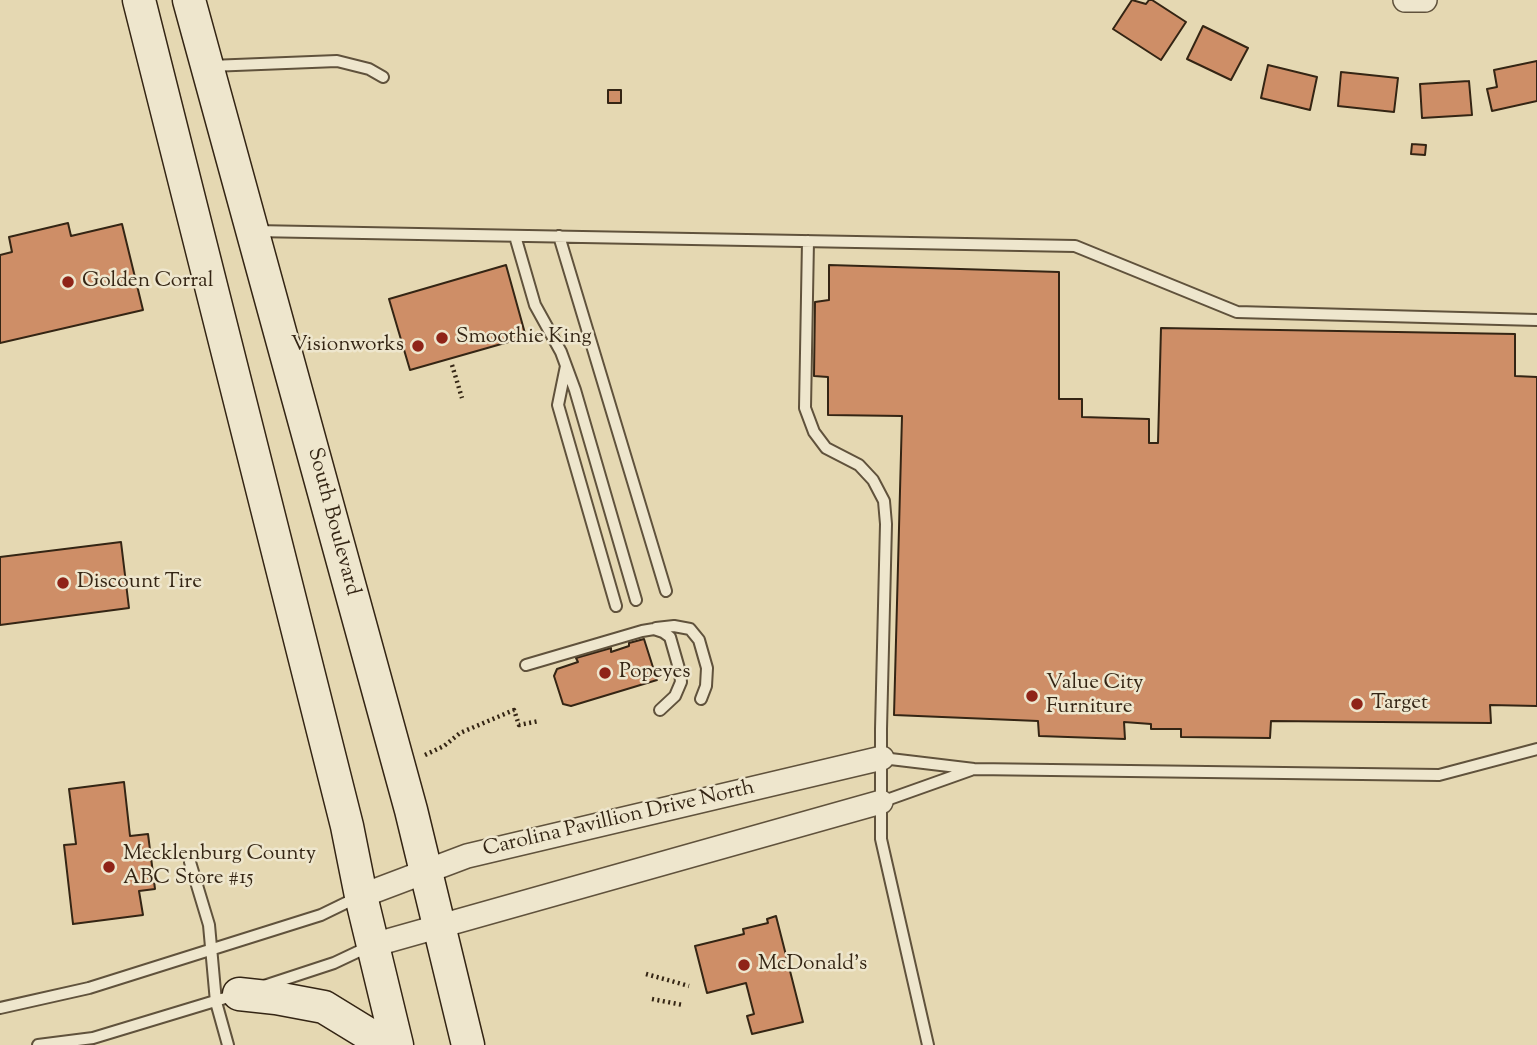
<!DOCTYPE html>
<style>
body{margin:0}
canvas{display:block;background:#e5d8b2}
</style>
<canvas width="1537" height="1045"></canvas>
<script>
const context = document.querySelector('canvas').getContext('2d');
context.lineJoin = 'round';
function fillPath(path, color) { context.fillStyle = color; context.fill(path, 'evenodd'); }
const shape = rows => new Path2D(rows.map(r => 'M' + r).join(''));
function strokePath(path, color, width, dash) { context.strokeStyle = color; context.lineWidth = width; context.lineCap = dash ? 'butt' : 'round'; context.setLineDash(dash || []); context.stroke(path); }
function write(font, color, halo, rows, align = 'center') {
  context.font = font + ' "Sorts Mill Goudy",serif'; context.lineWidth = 5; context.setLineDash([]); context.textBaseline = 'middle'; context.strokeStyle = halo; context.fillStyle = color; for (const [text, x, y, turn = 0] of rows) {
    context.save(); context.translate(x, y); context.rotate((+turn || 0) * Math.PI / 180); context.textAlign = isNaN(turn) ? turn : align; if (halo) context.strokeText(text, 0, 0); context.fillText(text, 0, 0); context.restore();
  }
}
const building = shape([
 [1132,0,1146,4,1149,0,1152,0,1186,22,1161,60,1113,29,1132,0],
 [1203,26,1248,48,1231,80,1187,59,1203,26],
 [1537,61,1537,101,1492,111,1487,89,1497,87,1494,70,1537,61],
 [1268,65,1317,77,1310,110,1261,98,1268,65],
 [1341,72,1398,78,1394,112,1338,106,1341,72],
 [1469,81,1472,115,1422,118,1420,84,1469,81],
 [608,90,621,90,621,103,608,103,608,90],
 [1412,144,1426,145,1425,155,1411,154,1412,144],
 [68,223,71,236,122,224,143,310,0,343,0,255,12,252,9,237,68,223],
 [506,265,526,337,410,370,389,299,506,265],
 [829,265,1059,272,1059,399,1082,399,1082,417,1149,419,1149,443,1158,443,1161,328,1515,334,1515,376,1537,377,1537,706,1490,705,1491,723,1271,721,1270,738,1181,737,1181,729,1151,729,1151,724,1124,722,1125,739,1039,736,1038,721,894,715,902,416,828,415,828,377,814,376,815,302,829,300,829,265],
 [121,542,129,608,0,625,0,557,121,542],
 [644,639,657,680,571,706,563,704,554,676,557,669,578,662,576,658,611,648,611,652,629,646,629,643,644,639],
 [124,782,130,836,148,834,155,889,139,891,143,915,73,924,64,845,76,844,69,789,124,782],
 [776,916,803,1022,752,1034,747,1016,754,1014,746,983,707,993,695,946,744,934,743,929,768,923,767,919,776,916]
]);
const path = shape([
 [452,365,462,398],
 [425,755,444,746,460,733,514,710,519,725,539,721],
 [646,974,689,986],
 [652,999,683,1005]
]);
const service = shape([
 [210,66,337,61,369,69,383,77],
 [254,231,1075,246,1237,312,1537,320],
 [515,236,535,305,561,352,575,390,636,600],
 [559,236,666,591],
 [808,241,805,408,814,432,826,448,859,465,873,480,884,501,886,524,881,729,881,839,928,1045],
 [566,366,558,405,616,606],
 [656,628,674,626,690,629,699,640,707,668,706,686,701,699],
 [526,665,642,631,654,629,663,632,670,637,680,672,681,682,675,696,660,710],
 [882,758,974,769,1439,775,1537,749],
 [881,802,971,770],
 [190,862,209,925,216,1002,228,1045],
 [264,986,334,963,370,946],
 [0,1008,89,988,321,915,358,897],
 [38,1045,93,1038,235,995]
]);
const minor = shape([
 [1405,0,1425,0],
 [361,896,467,856,882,758],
 [373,945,881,802]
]);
const secondary = shape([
 [139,0,347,826,361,896,397,1045],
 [189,0,411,810,468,1045],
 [239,994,276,998,324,1007,368,1034,380,1045]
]);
const markers = [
 [68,282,7,"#8f2418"],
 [442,338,7,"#8f2418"],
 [418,346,7,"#8f2418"],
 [63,583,7,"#8f2418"],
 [605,673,7,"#8f2418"],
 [1032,696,7,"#8f2418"],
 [1357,704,7,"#8f2418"],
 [109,867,7,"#8f2418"],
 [744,965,7,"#8f2418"]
];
const poiNames = [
 ["Golden Corral",82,282],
 ["Smoothie King",456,338],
 ["Visionworks",404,346,"right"],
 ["Discount Tire",77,583],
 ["Popeyes",619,673],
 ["Value City",1046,684],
 ["Furniture",1046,708],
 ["Target",1371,704],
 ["Mecklenburg County",123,855],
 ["ABC Store #15",123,879],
 ["McDonald's",758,965]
];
const streetNames = [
 ["South Boulevard",332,522,75],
 ["Carolina Pavillion Drive North",619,820,-13]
];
fillPath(building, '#ce8e67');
strokePath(building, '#342514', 2);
strokePath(service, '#60523c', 14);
strokePath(minor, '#60523c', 26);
strokePath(secondary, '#342514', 35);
strokePath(path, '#342514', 4.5, [2, 3.5]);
strokePath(service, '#eee6cd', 10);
strokePath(minor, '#eee6cd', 23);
strokePath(secondary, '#eee6cd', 32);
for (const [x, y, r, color] of markers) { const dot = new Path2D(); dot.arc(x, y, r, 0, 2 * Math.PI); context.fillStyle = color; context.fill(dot); strokePath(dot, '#eee6cd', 2.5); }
write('21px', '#342514', '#eee6cd', poiNames, 'left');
write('21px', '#342514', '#eee6cd', streetNames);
</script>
